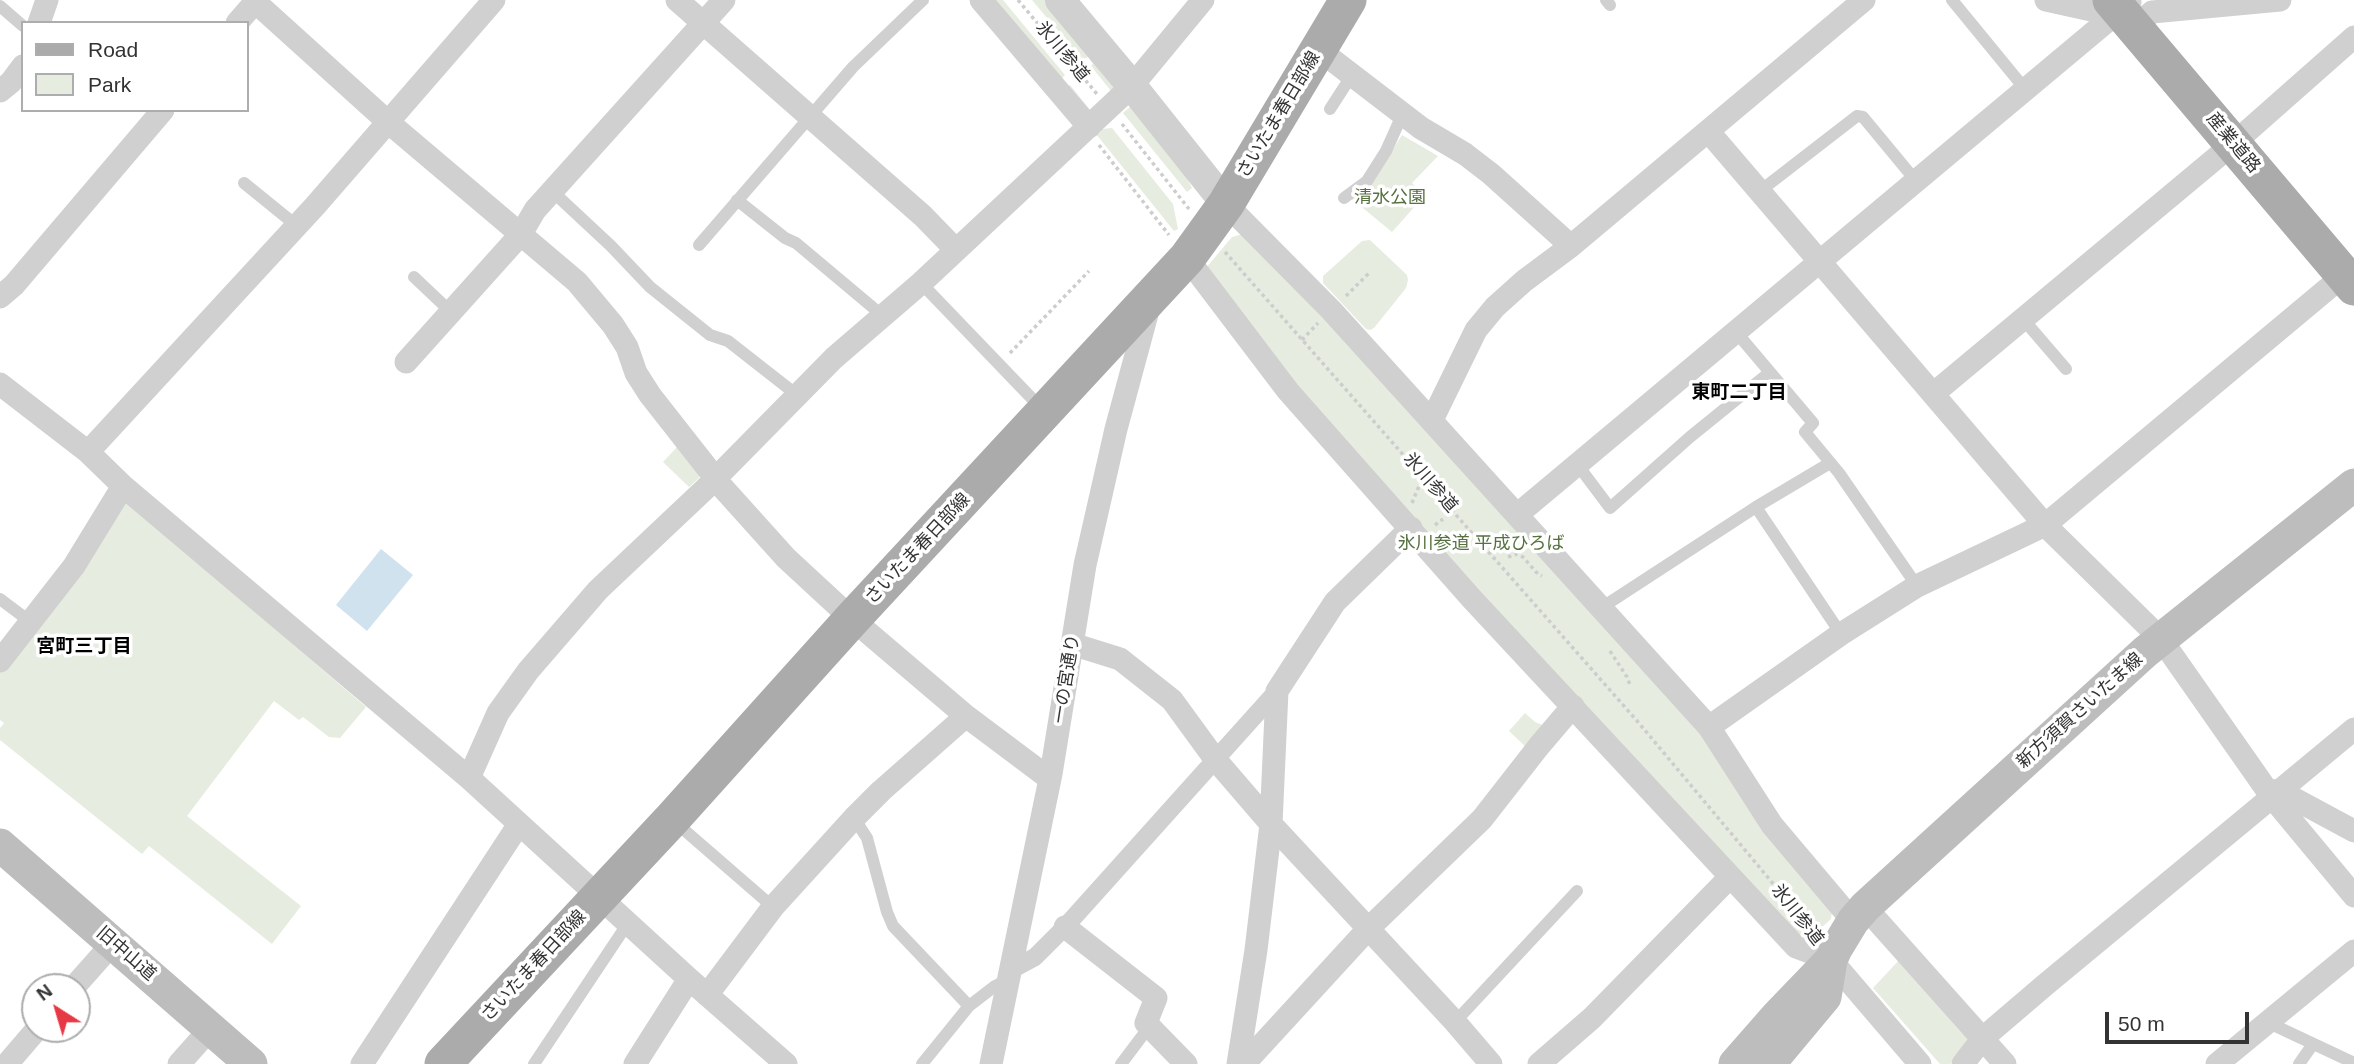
<!DOCTYPE html>
<meta charset="utf-8">
<style>
body{margin:0}
#map{position:relative;width:2354px;height:1064px;overflow:hidden;background:#fff;font-family:Helvetica,sans-serif}
canvas{display:block}
.legend{position:absolute;left:21px;top:21px;width:228px;height:91px;box-sizing:border-box;background:#fff;border:2px solid #adadad;margin:0;padding:9px 12px;list-style:none;font-size:21px;color:#333}
.legend li{display:flex;align-items:center;gap:14px;height:35px}
.legend b{width:35px;border:2px solid #adadad}
.north{position:absolute;left:21px;top:973px;width:70px;height:70px;box-sizing:border-box;background:#fff;border:2px solid #adadad;border-radius:50%;rotate:323deg;font-size:19px;font-weight:700;line-height:28px;text-align:center;color:#333}
.north::after{content:'';display:block;margin:auto;width:24px;height:32px;background:#e63946;clip-path:polygon(50% 0,100% 100%,50% 72%,0 100%)}
.scale{position:absolute;left:2105px;top:1012px;width:144px;height:32px;box-sizing:border-box;border:4px solid #333;border-top:0;padding-left:9px;font-size:21px;line-height:24px;white-space:nowrap;color:#333;-webkit-text-stroke:5px #fff;paint-order:stroke}
</style>
<div id="map">
<canvas width="2354" height="1064"></canvas>
<ul class="legend">
<li><b style="height:9px;background:#ababab"></b>Road</li>
<li><b style="height:19px;background:#e6ecdf"></b>Park</li>
</ul>
<div class="north">N</div>
<div class="scale">50 m</div>
</div>
<script>
const context = document.querySelector('canvas').getContext('2d');
context.lineJoin = 'round';
function fillPath(path, color) { context.fillStyle = color; context.fill(path, 'evenodd'); }
const shape = rows => new Path2D(rows.map(r => 'M' + r).join(''));
function strokePath(path, color, width, dash) { context.strokeStyle = color; context.lineWidth = width; context.lineCap = dash ? 'butt' : 'round'; context.setLineDash(dash || []); context.stroke(path); }
function write(font, color, halo, rows, align = 'center') {
  context.font = font + ' Helvetica,"Noto Sans JP",sans-serif'; context.lineWidth = 7; context.setLineDash([]); context.textBaseline = 'middle'; context.strokeStyle = halo; context.fillStyle = color; for (const [text, x, y, turn = 0] of rows) {
    context.save(); context.translate(x, y); context.rotate((+turn || 0) * Math.PI / 180); context.textAlign = isNaN(turn) ? turn : align; if (halo) context.strokeText(text, 0, 0); context.fillText(text, 0, 0); context.restore();
  }
}
const green = shape([
 [988,0,1003,0,1065,75,1061,79,1067,87,1070,85,1091,111,1089,112],
 [1032,0,1045,0,1113,81,1114,89,1111,91,1091,66,1093,64,1088,57,1082,60],
 [1130,107,1182,168,1192,188,1187,192,1123,113],
 [1112,128,1173,204,1178,229,1174,231,1096,134,1102,129],
 [1402,135,1438,156,1412,183,1425,195,1392,232,1352,199,1379,171],
 [1243,234,1255,242,1682,709,1832,911,1831,919,1810,938,1804,941,1359,464,1206,268,1232,237],
 [1370,240,1407,275,1408,280,1406,288,1374,328,1370,330,1366,329,1323,283,1323,276,1362,241],
 [678,446,699,468,699,478,689,487,663,462],
 [125,500,366,707,340,738,329,737,303,717,299,720,274,701,187,816,301,906,272,944,149,846,142,854,0,740,0,728,4,723,0,720,0,671],
 [1525,713,1535,722,1547,727,1528,749,1509,731],
 [1902,957,1975,1041,1950,1064,1940,1064,1873,988]
]);
const water = shape([
 [381,549,413,575,367,631,336,605]
]);
const path = shape([
 [1018,0,1097,94],
 [1122,124,1189,209],
 [1099,145,1169,235],
 [1225,252,1638,722,1811,929],
 [1346,296,1369,273],
 [1302,340,1318,323],
 [1010,353,1089,271],
 [1412,503,1419,486],
 [1435,525,1443,519],
 [1508,557,1517,554,1523,557,1536,572,1542,576],
 [1610,651,1627,677,1630,685]
]);
const service = shape([
 [1606,0,1610,5],
 [1952,0,2025,89],
 [0,6,23,26],
 [1330,109,1352,75],
 [244,183,297,226],
 [552,191,611,246,650,287,710,335,728,341,797,395],
 [1760,191,1857,116,1863,117,1916,181],
 [1344,198,1367,181,1386,151,1403,113],
 [737,200,785,238,796,243,883,316],
 [699,245,853,67,923,0],
 [414,277,451,312],
 [921,283,1042,409],
 [2023,319,2066,369],
 [1736,332,1813,423,1805,432,1839,473,1917,586],
 [1577,464,1610,508,1690,437,1769,373],
 [1756,507,1841,634],
 [0,599,32,623],
 [1601,608,1756,507,1830,463],
 [854,818,867,838,887,912,893,926,969,1006],
 [675,822,773,907],
 [1455,1022,1577,891],
 [2267,1022,2354,1063],
 [534,1064,628,923],
 [922,1064,969,1006,995,986,1007,980],
 [1121,1064,1149,1027],
 [2299,1064,2313,1044]
]);
const pedestrian = shape([
 [1011,970,1035,957,1065,927,1277,691]
]);
const minor = shape([
 [253,0,388,122,577,282,613,325,627,347,636,373,650,395,723,488,786,558,852,619,966,716,1050,779],
 [677,0,923,216,956,250],
 [981,0,1089,127],
 [2046,0,2114,15],
 [39,23,47,0],
 [237,23,257,0],
 [2134,27,2152,12,2280,0],
 [1318,49,1421,128,1465,154,1491,174,1571,246],
 [0,91,11,82,23,66],
 [1708,131,2045,525,2161,639,2271,796,2354,896],
 [1226,204,1331,310,1709,727,1772,825,1853,921],
 [1187,258,1288,391,1472,599,1796,947,1831,960,1920,1064],
 [0,297,14,285,163,110],
 [406,362,521,234,535,210,724,0],
 [0,384,88,452,123,486,469,778,689,979,786,1064],
 [1933,394,2234,143,2354,37],
 [1432,420,1476,330,1495,307,1524,281,1571,246,1864,0],
 [88,452,315,206,494,0],
 [1518,514,2130,2],
 [1072,644,1120,659,1172,700,1215,759,1271,824,1455,1022,1491,1064],
 [0,661,74,566,123,486],
 [1709,727,1841,634,1917,586,2045,525,2344,275],
 [469,778,498,713,528,671,598,590,705,489,834,358,921,283,1132,86,1203,0],
 [2278,790,2354,831],
 [1865,907,2005,1064],
 [1065,927,1156,998,1146,1023,1186,1064],
 [74,987,113,943],
 [707,995,773,907,854,818,881,791,966,716],
 [7,1064,37,1029],
 [179,1064,211,1028],
 [362,1064,519,824],
 [635,1064,689,979],
 [991,1064,1051,774,1085,565,1116,429,1150,303],
 [1238,1064,1256,950,1271,824,1277,691,1335,602,1411,528],
 [1244,1064,1368,929,1482,819,1539,746,1573,706],
 [1539,1064,1592,1018,1730,877],
 [1963,1064,1983,1038,2045,985,2354,729],
 [2217,1064,2354,951]
]);
const tertiary = shape([
 [1060,0,1132,86,1226,204]
]);
const secondary = shape([
 [0,845,251,1064],
 [1735,1064,1778,1015,1831,960],
 [1769,1064,1825,997,1831,960,1836,949,1853,921,1865,907,2145,652,2354,485]
]);
const primary = shape([
 [2111,0,2354,287],
 [443,1064,672,819,852,619,1187,258,1226,204,1348,0]
]);
const streetNames = [
 ["氷川参道",1062,52,50],
 ["さいたま春日部線",1279,115,-59],
 ["産業道路",2233,143,50],
 ["氷川参道",1430,483,49],
 ["さいたま春日部線",918,549,-47],
 ["一の宮通り",1067,679,-81],
 ["新方須賀さいたま線",2080,711,-42],
 ["氷川参道",1797,915,52],
 ["旧中山道",126,954,41],
 ["さいたま春日部線",534,966,-47]
];
const parkNames = [
 ["清水公園",1390,198],
 ["氷川参道 平成ひろば",1481,544]
];
const neighbourhoodNames = [
 ["東町二丁目",1739,393],
 ["宮町三丁目",84,647]
];
fillPath(green, '#e6ecdf');
fillPath(water, '#cfe2ee');
strokePath(path, '#cdcdcd', 3.5, [3.5, 3.5]);
strokePath(service, '#d0d0d0', 12);
strokePath(pedestrian, '#d0d0d0', 18);
strokePath(minor, '#d0d0d0', 23);
strokePath(tertiary, '#d0d0d0', 30);
strokePath(secondary, '#bdbdbd', 33);
strokePath(primary, '#ababab', 37);
write('18px', '#333', '#fff', streetNames);
write('18px', '#56703f', '#fff', parkNames);
write('bold 19px', '#000', '#fff', neighbourhoodNames);
</script>
